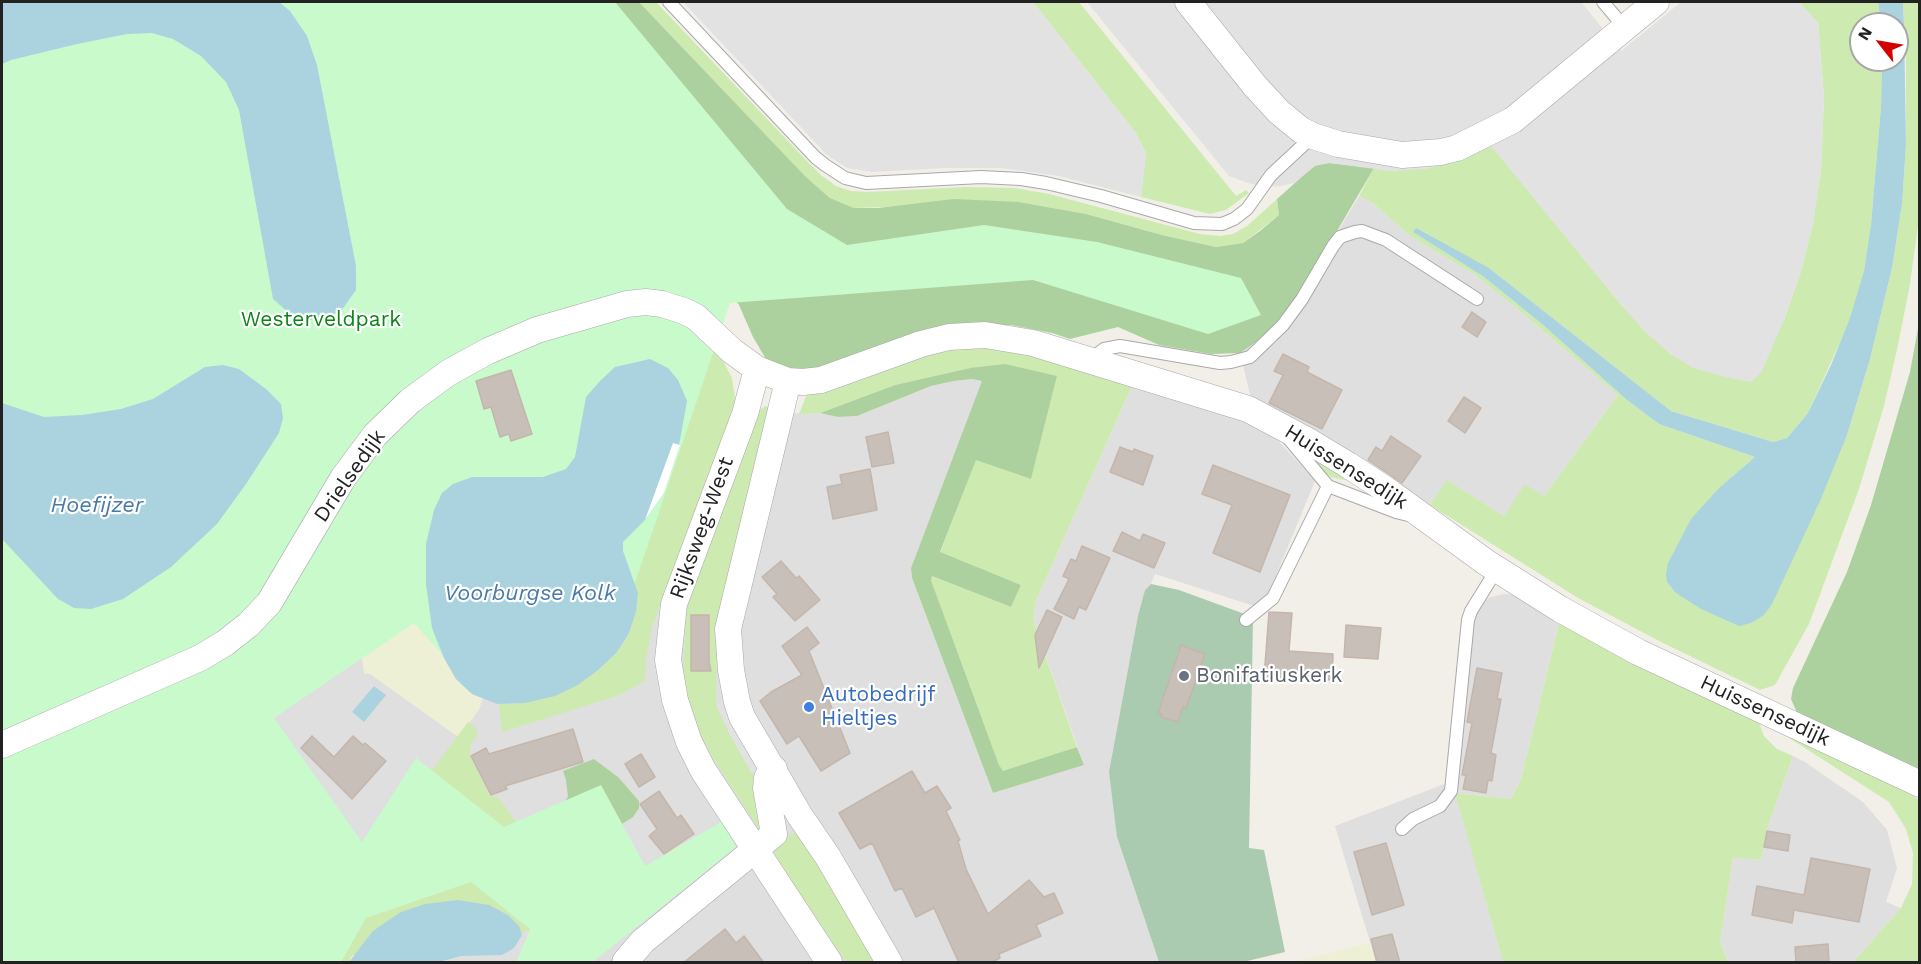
<!DOCTYPE html>
<style>
body{margin:0}
#map{position:relative;width:1921px;height:964px;overflow:hidden;background:#f2efe9;font-family:"Work Sans",sans-serif}
canvas{display:block}
.frame{position:absolute;inset:0;border:3px solid #222;pointer-events:none}
.north{position:absolute;left:1849px;top:12px;width:60px;height:60px;box-sizing:border-box;background:#fff;border:2px solid #a7a7a7;border-radius:50%;rotate:301deg;font-size:16px;font-weight:700;line-height:24px;text-align:center;color:#222}
.north::after{content:'';display:block;margin:auto;width:21px;height:27px;background:#d40000;clip-path:polygon(50% 0,100% 100%,50% 72%,0 100%)}
</style>
<div id="map">
<canvas width="1921" height="964"></canvas>
<div class="frame"></div>
<div class="north">N</div>
</div>
<script>
const context = document.querySelector('canvas').getContext('2d');
context.lineJoin = 'round';
function fillPath(path, color) { context.fillStyle = color; context.fill(path, 'evenodd'); }
const shape = rows => new Path2D(rows.map(r => 'M' + r).join(''));
function strokePath(path, color, width, dash) { context.strokeStyle = color; context.lineWidth = width; context.lineCap = dash ? 'butt' : 'round'; context.setLineDash(dash || []); context.stroke(path); }
function write(font, color, halo, rows, align = 'center') {
  context.font = font + ' "Work Sans",sans-serif'; context.lineWidth = 4.5; context.setLineDash([]); context.textBaseline = 'middle'; context.strokeStyle = halo; context.fillStyle = color; for (const [text, x, y, turn = 0] of rows) {
    context.save(); context.translate(x, y); context.rotate((+turn || 0) * Math.PI / 180); context.textAlign = isNaN(turn) ? turn : align; if (halo) context.strokeText(text, 0, 0); context.fillText(text, 0, 0); context.restore();
  }
}
const residential = shape([
 [1359,196,1373,203,1410,236,1474,274,1520,311,1618,395,1544,496,1504,516,1448,481,1430,505,1352,458,1252,403,1240,353,1283,323],
 [972,379,983,381,911,568,912,578,993,793,1084,765,1034,623,1035,603,1132,386,1266,427,1315,481,1268,595,1254,606,1155,574,1151,584,1145,590,1117,837,1159,962,405,962,261,716,725,414,820,413,838,417,857,416,931,386,954,381],
 [1504,594,1521,595,1560,619,1521,779,1511,799,1456,793,1503,962,1376,962,1335,826,1455,780,1469,633,1478,609,1488,598],
 [1793,756,1805,762,1863,802,1887,830,1897,868,1886,902,1901,908,1853,962,1728,962,1720,942,1733,856,1761,860,1767,829]
]);
const farmland = shape([
 [371,489,444,658,456,679,472,694,483,698,479,710,458,737,370,674,364,674,361,651],
 [1369,943,1376,962,1294,962,1368,943]
]);
const grass = shape([
 [639,2,656,2,807,161,821,175,836,186,851,191,867,192,966,187,1015,188,1049,194,1200,234,1220,236,1233,234,1247,226,1277,199,1279,215,1243,243,1216,247,1162,235,1086,214,1019,202,854,208,830,198,805,176],
 [1033,2,1079,2,1236,196,1246,190,1249,193,1226,210,1210,214,1141,197,1146,153,1135,132],
 [1799,2,1878,2,1881,24,1861,24,1861,60,1882,60,1881,107,1871,224,1864,271,1851,318,1808,413,1787,438,1773,442,1671,411,1489,268,1413,232,1484,277,1542,324,1627,400,1659,424,1755,457,1720,487,1847,435,1870,359,1892,268,1902,204,1906,145,1906,64,1903,2,1919,2,1920,211,1910,284,1898,345,1884,406,1859,489,1809,624,1775,685,1760,690,1659,641,1578,598,1430,505,1447,480,1504,516,1525,484,1544,496,1618,395,1520,311,1474,274,1410,236,1373,203,1359,196,1374,168,1391,171,1454,163,1491,145,1619,302,1646,332,1672,355,1784,320,1801,271,1813,223,1821,169,1824,97,1818,23],
 [678,318,721,357,732,378,735,399,730,420,652,627,646,660,645,681,617,696,502,732,499,704,525,703,598,670,617,652,629,633,629,570],
 [981,344,1017,349,1132,386,1035,603,1034,623,1077,747,1003,772,999,765,931,580,932,576,1011,607,1021,585,940,553,976,459,1031,478,1057,376,970,368,895,385,820,413,799,414,807,394,945,347],
 [765,406,770,407,717,643,716,705,730,735,759,784,761,833,714,760,698,730,687,697,683,671,687,602,756,413],
 [1310,452,1362,484,1331,477,1321,470],
 [1560,619,1758,720,1764,736,1777,749,1793,756,1767,829,1761,860,1733,857,1720,942,1728,962,1503,962,1455,793,1511,799,1521,779],
 [468,722,477,729,477,737,471,743,470,756,490,796,499,798,525,835,409,801],
 [1785,730,1879,774,1919,800,1919,962,1853,962,1901,908,1912,884,1913,853,1906,829,1889,802,1783,734],
 [796,832,803,835,881,962,846,962,773,855,777,843],
 [451,861,530,929,521,933,519,926,508,915,489,905,352,956,349,962,305,962,324,931]
]);
const forest = shape([
 [458,2,639,2,805,176,830,198,854,208,878,208,954,199,1019,202,1086,214,1162,235,1216,247,1243,243,1260,231,1279,215,1277,199,1315,165,1329,163,1374,168,1283,323,1240,353,1211,354,1159,345,1118,327,1070,339,1052,333,1011,325,955,326,805,372,770,366,753,337,739,305,708,267],
 [1919,323,1919,771,1798,715,1791,699,1793,688,1847,572,1871,505,1910,372],
 [1005,364,1057,376,1031,479,976,460,940,552,1021,585,1011,607,932,576,931,580,999,765,1003,771,1077,747,1084,765,993,793,912,578,911,568,982,381,972,379,954,381,931,386,857,416,838,417,820,413,895,385,970,368],
 [594,759,618,777,639,801,639,808,633,817,600,838,560,807,568,797,566,780,563,771]
]);
const cemetery = shape([
 [1151,584,1179,590,1250,616,1253,619,1249,848,1264,850,1285,952,1243,962,1159,962,1117,837,1109,772,1138,616,1145,590]
]);
const park = shape([
 [2,2,615,2,787,209,847,245,984,225,1097,242,1241,278,1261,315,1208,334,1033,280,730,303,622,621,463,678,414,623,274,718,362,842,416,758,504,827,601,785,645,866,723,821,736,847,593,962,519,962,517,960,530,929,471,882,366,918,341,962,2,962]
]);
const parking = shape([
 [683,2,1033,2,1135,132,1146,153,1141,197,1059,176,1001,168,946,168,872,172,847,168,827,155],
 [1087,2,1581,2,1621,51,1681,2,1799,2,1818,23,1824,97,1821,169,1813,223,1801,271,1784,320,1761,373,1751,382,1725,377,1693,368,1672,355,1645,332,1619,302,1491,146,1454,163,1425,169,1391,171,1329,163,1315,166,1294,183,1280,186,1265,187,1251,184,1229,176],
 [730,699,765,767,752,774,730,735,716,705]
]);
const water = shape([
 [2,2,279,2,290,11,307,36,317,65,356,266,356,290,341,311,326,319,310,320,288,312,273,299,239,110,226,82,201,56,173,39,152,33,127,34,77,44,11,60,2,64],
 [1878,2,1903,2,1904,25,1906,145,1902,204,1892,268,1870,359,1847,435,1820,501,1772,604,1764,615,1751,623,1739,626,1701,609,1676,593,1667,582,1666,574,1668,563,1691,519,1720,487,1755,457,1659,424,1627,400,1542,324,1484,277,1413,232,1416,228,1489,268,1671,411,1773,442,1787,438,1808,413,1831,365,1850,318,1864,271,1871,224,1881,107,1882,60,1897,60,1897,24,1881,24],
 [650,359,668,368,678,380,687,401,678,451,664,493,645,520,623,542,623,551,638,593,636,612,629,633,617,652,598,670,578,685,555,696,525,703,497,704,472,694,456,679,444,658,432,628,426,584,426,544,434,510,442,493,453,484,472,477,543,477,566,469,575,457,586,397,601,380,615,367],
 [223,365,239,369,266,389,281,404,283,418,279,433,246,484,217,524,171,567,123,599,91,609,74,608,58,599,2,539,2,403,44,417,82,415,121,409,153,399,205,367],
 [374,686,386,695,364,722,352,712],
 [458,900,489,905,508,915,519,926,522,935,514,948,502,955,461,956,439,962,349,962,373,931,401,912,425,904]
]);
const pier = shape([
 [673,443,680,445,664,493,645,520]
]);
const building = shape([
 [1472,312,1486,322,1477,337,1462,327,1472,312],
 [1283,354,1309,367,1307,372,1342,390,1322,429,1269,403,1283,375,1274,371,1283,354],
 [511,370,532,434,511,441,509,434,500,437,491,407,484,409,476,381,511,370],
 [1464,397,1481,408,1465,433,1448,421,1464,397],
 [888,432,894,463,872,467,866,437,888,432],
 [1391,436,1421,456,1402,483,1368,460,1376,447,1382,451,1391,436],
 [1120,447,1133,452,1134,449,1153,456,1143,485,1110,472,1120,447],
 [1213,465,1290,495,1260,572,1213,553,1232,505,1202,494,1213,465],
 [870,469,877,510,833,519,827,487,842,484,840,475,870,469],
 [1122,532,1140,541,1143,534,1165,543,1154,568,1113,551,1122,532],
 [1082,546,1110,558,1086,610,1079,607,1074,619,1054,609,1069,579,1063,576,1071,559,1076,561,1082,546],
 [781,561,796,578,799,576,820,600,795,621,773,597,777,594,762,577,781,561],
 [1047,610,1062,617,1039,668,1035,635,1047,610],
 [1269,612,1292,613,1289,651,1333,654,1332,680,1301,678,1301,682,1264,678,1269,612],
 [691,615,709,615,709,662,711,671,691,671,691,615],
 [1346,625,1381,628,1378,659,1344,657,1346,625],
 [807,627,819,643,809,651,850,753,821,771,799,736,787,744,760,701,771,692,802,675,782,646,807,627],
 [1181,645,1205,654,1186,708,1183,706,1178,722,1161,717,1162,714,1158,713,1181,645],
 [1477,668,1502,673,1497,699,1501,699,1491,753,1496,755,1492,781,1488,780,1486,793,1463,789,1466,775,1462,775,1472,723,1467,722,1477,668],
 [573,729,583,762,505,786,507,789,491,795,471,756,486,748,489,754,573,729],
 [312,736,334,757,353,736,363,745,365,743,386,761,352,799,301,748,312,736],
 [641,754,655,777,639,787,625,764,641,754],
 [912,771,925,793,937,786,951,808,946,811,960,840,958,841,966,869,988,914,1029,880,1044,897,1054,893,1063,913,1036,925,1041,936,999,954,1000,958,990,963,959,963,934,908,916,917,902,888,895,891,872,843,860,849,839,813,912,771],
 [659,791,677,818,681,815,694,834,664,854,649,836,657,829,640,804,659,791],
 [1767,831,1790,835,1788,851,1764,847,1767,831],
 [1386,843,1404,905,1372,915,1354,852,1386,843],
 [1811,858,1870,869,1859,922,1794,910,1792,923,1752,915,1757,886,1804,895,1811,858],
 [725,929,736,943,744,936,764,963,683,963,725,929],
 [1392,934,1400,963,1377,963,1371,939,1392,934],
 [1828,944,1829,963,1796,963,1795,947,1828,944]
]);
const service = shape([
 [669,2,815,157,825,165,845,178,866,183,981,177,1021,179,1046,183,1101,196,1194,223,1222,224,1234,219,1247,209,1271,175,1313,136],
 [1603,2,1624,27],
 [1091,359,1104,349,1120,346,1220,363,1231,362,1250,357,1283,325,1302,299,1333,246,1340,237,1355,232,1362,231,1386,240,1477,299],
 [1288,438,1328,486,1396,512,1408,515],
 [1246,620,1273,598,1328,486],
 [1402,829,1413,819,1440,806,1451,791,1468,620,1471,611,1497,569]
]);
const minor = shape([
 [1188,2,1255,86,1279,112,1301,130,1313,136,1338,144,1402,155,1441,152,1457,148,1513,120,1656,2],
 [757,369,745,414,674,604,668,660,675,700,689,742,703,770,829,962],
 [788,381,728,629,731,670,737,702,742,717,800,816,828,857,889,962],
 [2,745,200,658,225,643,248,625,269,603,343,478,375,435,410,401,448,373,488,351,537,330,627,304,646,302,662,304,684,311,696,317,732,351,757,369,788,381,803,382,821,380,921,344,949,337,985,335,1033,343,1248,409,1310,442,1348,465,1385,489,1487,563,1560,609,1638,652,1920,784],
 [625,962,643,941,774,834,766,788,767,778,774,769]
]);
const markers = [
 [1184,676,6,"#6b7280"],
 [809,707,6,"#3f7fe0"]
];
const parkNames = [
 ["Westerveldpark",321,320]
];
const streetNames = [
 ["Huissensedijk",1346,467,32],
 ["Drielsedijk",350,476,-55],
 ["Rijksweg-West",702,528,-70],
 ["Huissensedijk",1765,711,25]
];
const worshipNames = [
 ["Bonifatiuskerk",1196,676]
];
const shopNames = [
 ["Autobedrijf",821,695],
 ["Hieltjes",821,719]
];
const waterNames = [
 ["Hoefijzer",97,506],
 ["Voorburgse Kolk",530,594]
];
fillPath(residential, '#e0dfdf');
fillPath(farmland, '#eef0d5');
fillPath(grass, '#cdebb0');
fillPath(forest, '#add19e');
fillPath(cemetery, '#aacbaf');
fillPath(park, '#c8facc');
fillPath(parking, '#e2e2e2');
fillPath(water, '#aad3df');
fillPath(pier, '#fff');
fillPath(building, '#c7bfb8');
strokePath(building, '#c4b6ab', 1.5);
strokePath(service, '#a9a9a9', 14);
strokePath(minor, '#a9a9a9', 27);
strokePath(service, '#fff', 12);
strokePath(minor, '#fff', 26);
for (const [x, y, r, color] of markers) { const dot = new Path2D(); dot.arc(x, y, r, 0, 2 * Math.PI); context.fillStyle = color; context.fill(dot); strokePath(dot, '#fff', 2); }
write('21px', '#0c8416', '#fff', parkNames);
write('21px', '#222', '#fff', streetNames);
write('21px', '#5b616d', '#fff', worshipNames, 'left');
write('21px', '#366cbe', '#fff', shopNames, 'left');
write('italic 22px', '#4a7aab', '#fff', waterNames);
</script>
